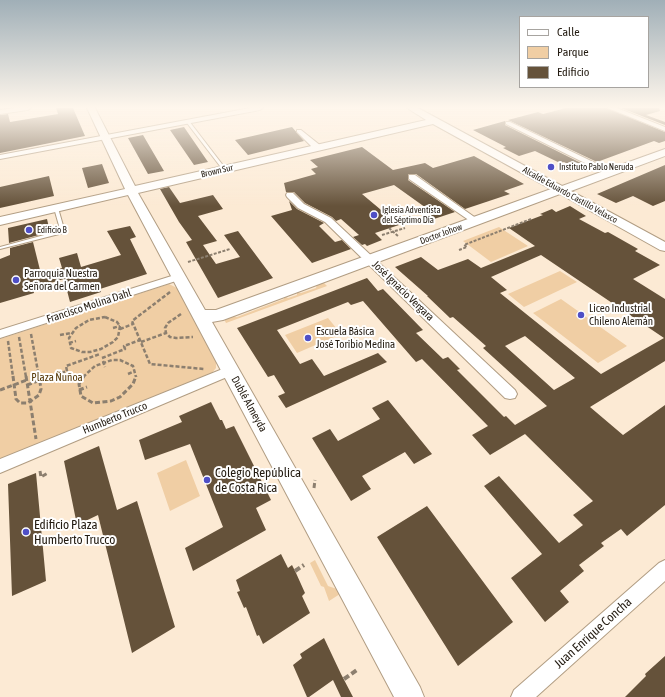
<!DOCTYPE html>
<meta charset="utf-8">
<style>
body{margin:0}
#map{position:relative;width:665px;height:697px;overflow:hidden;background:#fcead4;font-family:"Asap Condensed",sans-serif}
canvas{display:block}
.legend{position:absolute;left:519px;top:16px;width:130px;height:72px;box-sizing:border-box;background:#fff;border:1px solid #a7a4a0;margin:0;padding:5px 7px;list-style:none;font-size:12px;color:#231b11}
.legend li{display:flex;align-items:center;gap:8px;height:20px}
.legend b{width:20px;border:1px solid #a7a4a0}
</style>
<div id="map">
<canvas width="665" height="697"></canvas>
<ul class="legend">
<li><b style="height:5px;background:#fff"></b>Calle</li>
<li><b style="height:11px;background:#f0cea4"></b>Parque</li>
<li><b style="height:11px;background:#65523a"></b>Edificio</li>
</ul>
</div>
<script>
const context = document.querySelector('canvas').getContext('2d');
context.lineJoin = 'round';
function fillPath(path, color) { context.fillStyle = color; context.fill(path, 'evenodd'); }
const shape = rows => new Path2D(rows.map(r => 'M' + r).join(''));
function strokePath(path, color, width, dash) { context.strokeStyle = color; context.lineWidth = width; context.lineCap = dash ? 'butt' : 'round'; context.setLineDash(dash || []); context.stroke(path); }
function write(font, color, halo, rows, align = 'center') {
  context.font = font + ' "Asap Condensed",sans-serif'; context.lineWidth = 4; context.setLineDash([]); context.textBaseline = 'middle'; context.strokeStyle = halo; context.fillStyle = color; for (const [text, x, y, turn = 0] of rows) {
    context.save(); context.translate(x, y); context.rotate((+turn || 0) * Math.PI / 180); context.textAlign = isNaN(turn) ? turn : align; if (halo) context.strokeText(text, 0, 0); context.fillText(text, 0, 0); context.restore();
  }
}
const green = shape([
 [499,227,528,246,491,262,463,241],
 [560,271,577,282,524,307,508,294],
 [323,282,327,286,226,323,224,319,232,316,237,317,284,299,284,296,288,298,297,295,297,292,301,293,316,288,317,284],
 [169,284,177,288,216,362,216,368,212,373,0,460,0,339],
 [561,299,627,346,598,363,533,313],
 [328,318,341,334,297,353,285,335],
 [186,460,200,496,170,511,157,473],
 [315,560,328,586,337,589,340,594,329,601,324,587,321,586,310,563]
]);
const building = shape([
 [56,108,73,108,85,136,0,153,0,115,8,114,10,122,58,114],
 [566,108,607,108,665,132,665,141,659,143,654,141,597,162,508,120,538,112,543,114],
 [621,108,659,108,660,111,646,115,665,122,665,125],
 [505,121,505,125,587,166,578,169,564,162,560,163,535,151,519,156,503,148,506,147,473,130],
 [184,127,208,162,194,165,170,130],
 [292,127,304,141,248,155,235,140],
 [143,135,164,171,148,174,128,138],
 [362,147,393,170,425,163,433,168,474,156,524,184,504,191,510,194,465,209,416,174,409,174,408,175,408,180,455,212,434,219,424,212,429,210,394,185,362,194,399,225,375,233,382,240,367,246,365,244,362,245,353,237,359,235,341,219,336,221,332,217,305,203,294,192,286,192,284,183,316,174,311,169,318,167,310,160],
 [102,164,109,183,88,188,82,168],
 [665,165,665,201,653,206,633,196,616,203,597,194],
 [49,176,54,196,0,208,0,187],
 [169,187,180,203,213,195,223,209,198,216,217,241,203,245,216,264,240,257,224,235,238,231,273,278,218,298,186,242,192,240,179,222,160,189],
 [289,201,297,209,324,223,319,226,335,242,342,240,351,249,312,263,271,216,292,210],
 [570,206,586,216,579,219,605,233,608,232,638,249,635,251,660,265,633,279,665,299,665,361,590,407,623,435,665,405,665,505,627,536,621,529,601,543,604,546,579,565,584,571,560,591,569,602,545,622,511,578,542,554,484,486,499,476,559,543,583,525,573,515,593,501,525,434,490,455,472,435,488,426,422,359,416,362,363,301,351,305,348,302,277,330,300,364,312,359,324,376,378,353,387,362,286,408,278,396,285,393,274,375,268,377,237,328,367,278,378,291,383,289,423,330,416,333,443,359,448,357,460,369,457,370,504,417,506,416,515,425,547,406,483,348,486,346,453,317,450,318,427,296,428,296,395,267,421,257,438,270,468,259,481,268,535,246,509,228,543,215,540,214,552,209,556,212],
 [541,255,664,338,601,374,500,293,507,290,491,277],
 [525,336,575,378,554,390,505,346],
 [47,219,50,232,9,243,8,228],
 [130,226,136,237,130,239,147,274,100,289,101,292,70,302,64,279,33,288,34,293,0,303,0,259,10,255,10,248,33,242,41,274,62,268,59,258,77,253,81,267,121,255,107,231],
 [388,400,432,454,414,464,405,452,362,476,371,489,351,501,312,438,330,429,338,441,380,419,372,408],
 [211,402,220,420,222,420,226,429,234,426,271,500,256,508,266,530,193,571,185,548,223,527,190,444,145,460,139,440,182,422,179,416],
 [99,446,117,510,137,501,175,627,132,653,98,515,77,525,64,461],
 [36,473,46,581,12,596,8,484],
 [427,506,513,622,458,666,377,537],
 [281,554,288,568,292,565,296,573,305,593,302,596,310,613,263,644,259,635,257,636,246,607,244,608,237,592,240,591,236,580],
 [324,638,341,674,353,697,341,697,333,680,309,697,307,697,293,665,302,658,300,654],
 [665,656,665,697,625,697,646,676,645,674]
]);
const pathFar3 = shape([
 [389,228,399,237],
 [382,235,405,228],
 [459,250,467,247,464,245,531,219],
 [188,262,230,249]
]);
const pathFar2 = shape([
 [170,292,132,321,150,364,204,369],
 [181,314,168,323,165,328,166,333,170,337,176,338,193,337],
 [105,317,117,322,120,326,118,337,113,342,101,349,90,352,82,352,71,348,69,338,76,328,89,320,105,317],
 [113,328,120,326],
 [120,329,133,324],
 [31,334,39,377],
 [60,335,71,333],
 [19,337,26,377],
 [8,341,13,377],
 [141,342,166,333],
 [69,343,76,341],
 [102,358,125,349,124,346,140,340],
 [103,361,105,367],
 [128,374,135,371],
 [50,377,67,371,66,366,100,354],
 [83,377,95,366,112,360,120,360,133,366,136,377]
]);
const pathFar1 = shape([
 [13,376,16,399,20,403,28,403,39,395,41,389,39,376],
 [26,376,36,439],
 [84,376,79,384,81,396,93,403,111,401,120,397,133,384,136,376],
 [27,385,52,376],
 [0,390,27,380],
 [79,390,87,387],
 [40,471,41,477,48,473],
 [314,488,315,480]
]);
const path = shape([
 [295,571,304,565],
 [344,679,357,670]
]);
const lane = shape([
 [187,121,189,121,225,168,225,170,223,170,187,123,187,121],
 [54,207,58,208,64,229,63,233,0,249,0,247,59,231,60,229,54,208,54,207]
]);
const street = shape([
 [15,108,31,108,28,110,0,114,0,110,15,108],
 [250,108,263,108,260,110,0,159,0,155,250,108],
 [608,108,617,108,665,127,665,131,608,108],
 [506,122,510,122,614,172,613,174,607,174,506,124,506,122],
 [297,130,301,130,321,146,321,150,315,150,297,132,297,130],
 [409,175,415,175,480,221,479,223,473,223,409,179,409,175],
 [287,193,293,193,304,204,331,218,515,390,517,394,515,398,510,399,505,398,325,222,298,208,287,197,286,195,287,193],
 [178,274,182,275,183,277,182,279,0,338,0,330,178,274],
 [230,366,234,368,236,371,234,374,0,473,0,459,230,366],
 [665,560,665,581,536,697,511,697,514,690,659,563,665,560]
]);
const secondary = shape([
 [87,108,95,108,135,186,426,120,407,108,418,108,562,186,665,149,665,156,571,191,665,242,665,251,660,250,560,194,223,320,212,322,420,687,424,697,394,697,128,195,0,225,0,217,125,189,87,108],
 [433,124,551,189,216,310,205,310,138,193,433,124]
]);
const markers = [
 [551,167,4,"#4f4fc6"],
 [374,215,4,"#4f4fc6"],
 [29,230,4,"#4f4fc6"],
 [16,280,4,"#4f4fc6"],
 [581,315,4,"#4f4fc6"],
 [308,338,4,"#4f4fc6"],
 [207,480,4,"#4f4fc6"],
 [26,532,4,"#4f4fc6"]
];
const farPoinames = [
 ["Instituto Pablo Neruda",559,167],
 ["Iglesia Adventista",382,210],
 ["del Séptimo Día",382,220],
 ["Edificio B",37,230]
];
const farStreetnames = [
 ["Brown Sur",217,171,-13],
 ["Alcalde Eduardo Castillo Velasco",570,195,29],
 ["Doctor Johow",441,234,-20]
];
const poiNames = [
 ["Parroquia Nuestra",24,274],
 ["Señora del Carmen",24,287],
 ["Liceo Industrial",589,309],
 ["Chileno Alemán",589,322],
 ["Escuela Básica",316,332],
 ["José Toribio Medina",316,345]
];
const streetNames = [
 ["José Ignacio Vergara",403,291,44],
 ["Francisco Molina Dahl",89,306,-18],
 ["Dublé Almeyda",249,404,61],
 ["Humberto Trucco",115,418,-22]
];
const parkNames = [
 ["Plaza Ñuñoa",57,378]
];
const nearPoinames = [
 ["Colegio República",215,473],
 ["de Costa Rica",215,488],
 ["Edificio Plaza",34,525],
 ["Humberto Trucco",34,540]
];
const nearStreetnames = [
 ["Juan Enrique Concha",593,633,-42]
];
fillPath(green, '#f0cea4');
fillPath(building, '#65523a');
strokePath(lane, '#b19d83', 2);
strokePath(street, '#b19d83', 2);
strokePath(secondary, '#b19d83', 2);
strokePath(pathFar3, '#8c7f6f', 2, [3, 1.5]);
strokePath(pathFar2, '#8c7f6f', 2.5, [4, 2]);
strokePath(pathFar1, '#8c7f6f', 3, [5, 2.5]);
strokePath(path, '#8c7f6f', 4, [6, 3]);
fillPath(lane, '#fff');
fillPath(street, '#fff');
fillPath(secondary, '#fff');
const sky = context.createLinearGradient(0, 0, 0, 206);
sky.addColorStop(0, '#a0afb7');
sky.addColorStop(0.52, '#fef6ec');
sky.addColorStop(1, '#fef6ec00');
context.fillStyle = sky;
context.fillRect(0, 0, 665, 206);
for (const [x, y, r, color] of markers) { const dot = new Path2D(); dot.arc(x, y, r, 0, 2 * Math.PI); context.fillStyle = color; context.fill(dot); strokePath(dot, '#fff', 1.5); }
write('9px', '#231b11', '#fff', farPoinames, 'left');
write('9px', '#231b11', '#fff', farStreetnames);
write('11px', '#231b11', '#fff', poiNames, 'left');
write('11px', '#231b11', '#fff', streetNames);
write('11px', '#573907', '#fff', parkNames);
write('13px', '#231b11', '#fff', nearPoinames, 'left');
write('13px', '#231b11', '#fff', nearStreetnames);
</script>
